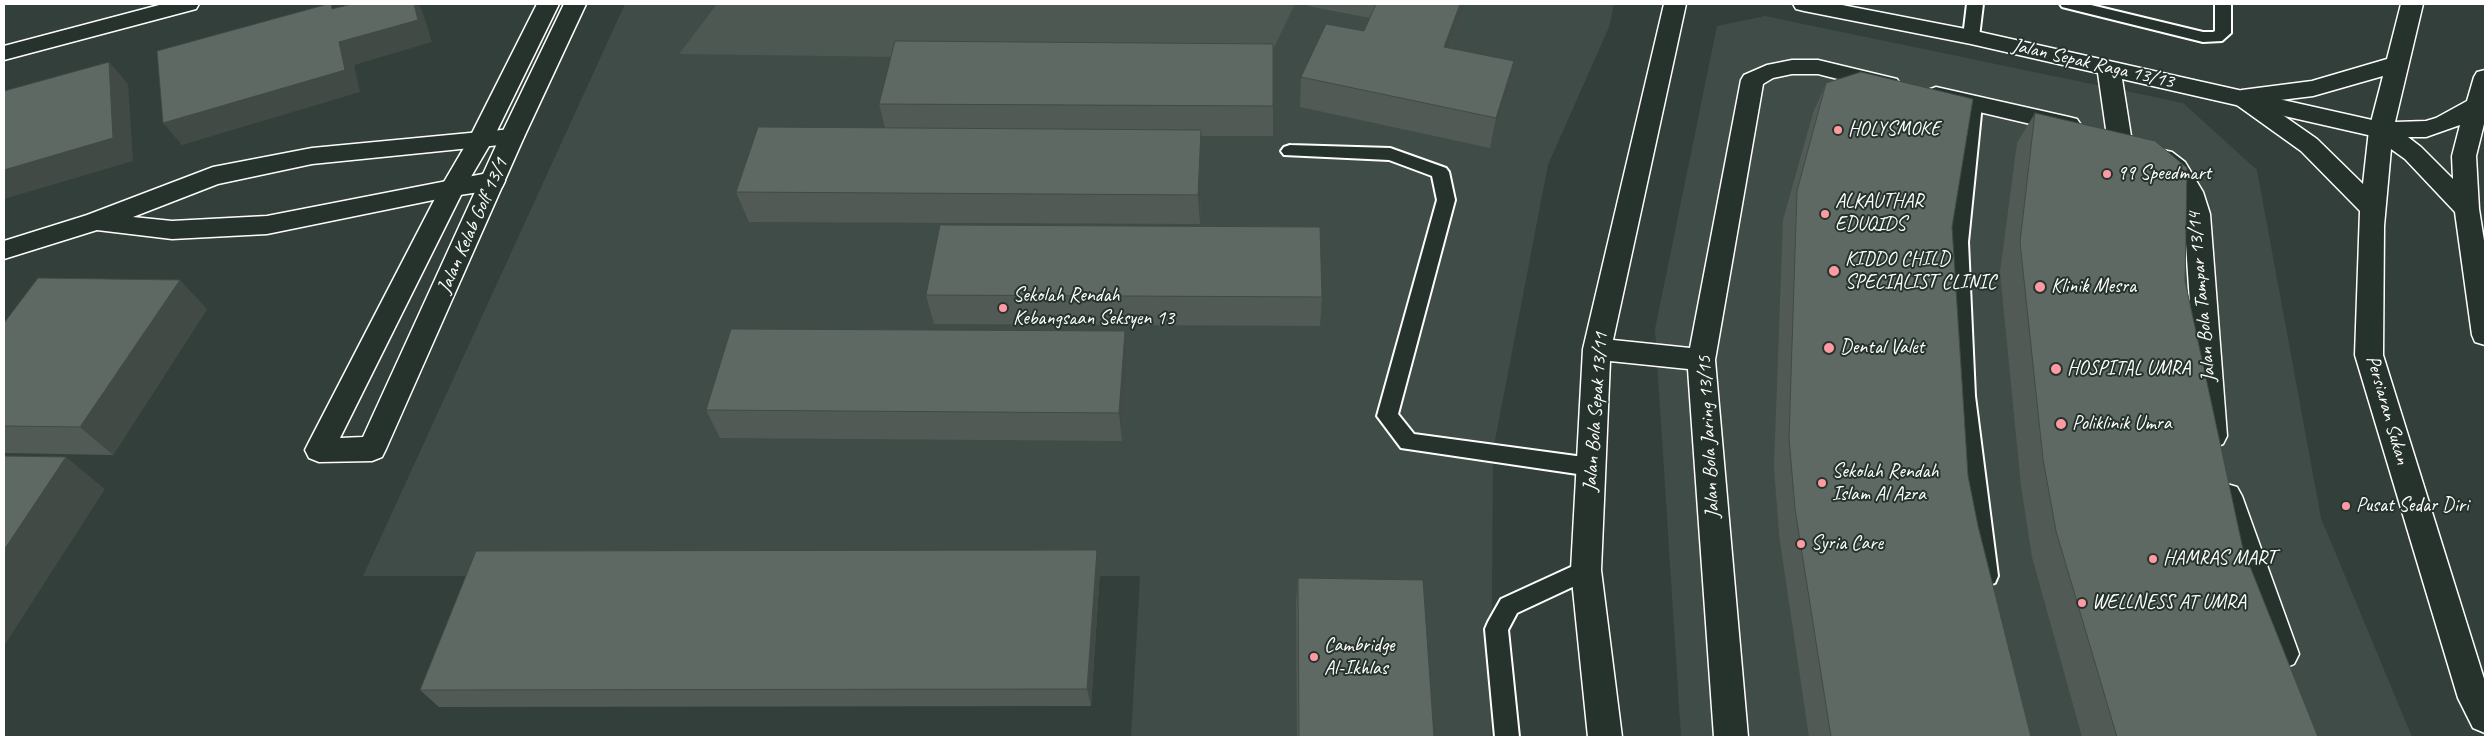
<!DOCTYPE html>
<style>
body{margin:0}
#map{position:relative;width:2489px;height:741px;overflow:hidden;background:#333f3a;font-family:Caveat,sans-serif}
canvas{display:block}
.frame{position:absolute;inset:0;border:5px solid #fff;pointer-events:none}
</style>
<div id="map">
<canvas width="2489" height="741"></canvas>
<div class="frame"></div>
</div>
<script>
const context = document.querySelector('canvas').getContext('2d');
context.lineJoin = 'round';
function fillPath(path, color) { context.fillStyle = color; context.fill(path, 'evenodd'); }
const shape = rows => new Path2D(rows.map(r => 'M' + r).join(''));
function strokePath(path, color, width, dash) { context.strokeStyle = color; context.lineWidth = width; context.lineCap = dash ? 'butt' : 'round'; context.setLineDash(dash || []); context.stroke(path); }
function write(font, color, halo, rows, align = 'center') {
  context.font = font + ' Caveat,sans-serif'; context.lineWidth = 4; context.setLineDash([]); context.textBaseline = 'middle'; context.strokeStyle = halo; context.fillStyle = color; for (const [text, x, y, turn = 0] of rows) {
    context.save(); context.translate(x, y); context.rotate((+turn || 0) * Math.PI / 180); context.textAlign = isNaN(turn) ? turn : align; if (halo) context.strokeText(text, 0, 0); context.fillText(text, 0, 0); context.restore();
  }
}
const built = shape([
 [625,4,1614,4,1609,27,1548,165,1493,451,1491,737,1131,737,1140,576,363,576],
 [1765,16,2183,103,2257,170,2321,518,2412,737,1681,737,1655,329,1717,26]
]);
const green = shape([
 [717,4,1295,4,1267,62,679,54]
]);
const lane = shape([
 [1967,4,1983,4,1979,37,1977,41,1971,42,1965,41,1963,37,1967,4],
 [2060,4,2087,4,2203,32,2213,32,2215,31,2215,4,2231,4,2231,33,2222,41,2203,42,2062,7,2060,4],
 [1974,98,1980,100,1982,104,1968,242,1975,396,1998,576,1995,583,1987,586,1979,583,1976,576,1955,396,1951,283,1950,242,1966,104,1968,100,1974,98],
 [1290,145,1390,148,1446,168,1449,172,1455,200,1398,414,1414,434,1591,458,1598,461,1602,467,1598,473,1591,476,1401,448,1377,416,1437,200,1432,176,1389,160,1284,155,1281,151,1284,147,1290,145],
 [1586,560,1594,563,1597,570,1594,577,1517,613,1508,630,1519,737,1495,737,1485,629,1488,622,1501,599,1586,560]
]);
const street = shape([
 [163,4,199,4,196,9,4,60,4,46,163,4],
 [1664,4,1686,4,1613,340,1690,348,1741,80,1744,75,1767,65,1792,60,1818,60,1897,79,1900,84,1897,89,1889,92,1818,74,1792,74,1773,78,1763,84,1715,360,1748,737,1714,737,1688,369,1610,361,1601,570,1622,737,1588,737,1571,570,1583,349,1664,4],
 [1793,4,1837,4,1971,30,2381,122,2389,124,2393,130,2389,136,2381,138,2122,79,2131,136,2127,142,2119,144,2111,142,2107,136,2098,73,1971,44,1804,11,1796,9,1793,4],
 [1936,87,2069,117,2077,119,2081,125,2077,131,2069,133,1928,100,1924,95,1928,90,1936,87],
 [512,129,520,131,524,137,520,143,312,164,218,184,133,217,172,221,267,216,493,172,502,175,505,181,502,187,493,190,453,196,267,234,172,239,97,230,4,259,4,241,87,215,213,167,312,148,512,129],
 [2163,150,2172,152,2185,162,2203,192,2210,214,2227,436,2223,444,2213,448,2203,444,2199,436,2184,214,2179,192,2167,174,2154,164,2151,158,2154,152,2163,150],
 [2227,484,2237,487,2242,496,2299,654,2294,664,2283,669,2272,664,2267,654,2212,496,2217,487,2227,484]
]);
const secondary = shape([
 [537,4,559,4,492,141,465,187,340,438,363,437,500,137,564,4,586,4,524,137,386,449,382,457,372,461,319,462,309,458,305,450,309,442,441,187,468,141,537,4]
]);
const primary = shape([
 [2401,4,2423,4,2395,122,2426,121,2436,118,2467,101,2474,77,2477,72,2485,70,2485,120,2476,156,2479,209,2485,247,2485,345,2475,342,2472,335,2455,212,2405,159,2391,149,2384,226,2383,355,2485,682,2485,733,2473,728,2458,698,2355,355,2360,211,2301,151,2234,103,2230,98,2234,93,2242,90,2312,81,2387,59,2401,4],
 [2383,76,2369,130,2363,184,2317,139,2264,102,2313,96,2383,76],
 [2460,125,2452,156,2453,179,2421,147,2408,137,2426,137,2460,125]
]);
const wall = shape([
 [1308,4,1466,4,1450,48,1508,92,1490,148,1300,107,1301,77,1364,31,1370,18,1308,6],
 [1826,83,1952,227,1968,476,1978,526,2031,737,1809,737,1779,535,1774,466,1783,220,1813,113],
 [879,104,1273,106,1273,136,1201,136,1202,160,1200,224,749,222,736,192,885,128],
 [2035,113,2185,281,2243,549,2318,737,2082,737,2032,557,2021,486,2000,272,2017,143],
 [926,295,1322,297,1320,326,934,324],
 [207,309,113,455,4,453,4,323],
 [1125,331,1128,360,1122,441,720,438,706,410],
 [1097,550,1100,570,1091,706,439,707,420,690],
 [1298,578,1434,737,1297,737,1296,603]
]);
const shadedWall = shape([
 [414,4,418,4,422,10,432,42,354,65,360,92,182,145,163,123,339,42],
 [1460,4,1466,4,1439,77,1444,47],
 [1514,61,1508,92,1490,148,1496,118],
 [109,62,128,84,133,161,4,199,4,170],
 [1201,130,1202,160,1200,224,1198,195],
 [180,280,207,309,113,455,80,427],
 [1125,331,1128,360,1122,441,1119,413],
 [66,457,105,489,4,646,4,550],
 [1097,550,1100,570,1091,706,1087,689]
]);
const building = shape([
 [328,4,331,4,332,9,352,4,414,4,418,20,339,42,345,70,163,123,157,51,328,4],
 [1376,4,1460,4,1444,47,1514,61,1496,118,1301,77,1326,24,1364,31,1376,4],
 [895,41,1273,44,1273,106,879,104,895,41],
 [109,62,113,138,4,170,4,91,109,62],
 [1861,72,1973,99,1952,227,1968,476,1978,526,2031,737,1831,737,1795,509,1789,438,1797,191,1826,83,1861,72],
 [2035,113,2155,141,2187,168,2185,281,2243,549,2318,737,2117,737,2056,531,2043,459,2020,242,2035,113],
 [758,127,1201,130,1198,195,736,192,758,127],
 [940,225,1320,227,1322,297,926,295,940,225],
 [38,278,180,280,80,427,4,426,4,323,38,278],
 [731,329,1125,331,1119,413,706,410,731,329],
 [4,456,66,457,4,550,4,456],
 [1097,550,1087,689,420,690,476,551,1097,550],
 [1298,578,1423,580,1434,737,1299,737,1298,578]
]);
const markers = [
 [1838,130,5,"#ff9aa2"],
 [2107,174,5,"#ff9aa2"],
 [1825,214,5,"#ff9aa2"],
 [1834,271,6,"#ff9aa2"],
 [2040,287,6,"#ff9aa2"],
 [1003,308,5,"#ff9aa2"],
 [1829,348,6,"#ff9aa2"],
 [2056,369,6,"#ff9aa2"],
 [2061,424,6,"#ff9aa2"],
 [1822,483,5,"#ff9aa2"],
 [2346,506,5,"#ff9aa2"],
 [1801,544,5,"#ff9aa2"],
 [2153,559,5,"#ff9aa2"],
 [2082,603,5,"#ff9aa2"],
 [1314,657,5,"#ff9aa2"]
];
const streetNames = [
 ["Jalan Sepak Raga 13/13",2093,64,13],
 ["Jalan Kelab Golf 13/1",473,226,-66],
 ["Jalan Bola Tampar 13/14",2202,297,-95],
 ["Persiaran Sukan",2387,410,74],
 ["Jalan Bola Sepak 13/11",1596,412,-86],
 ["Jalan Bola Jaring 13/15",1709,437,-93]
];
const poiNames = [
 ["HOLYSMOKE",1848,130],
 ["99 Speedmart",2117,174],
 ["ALKAUTHAR",1835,202],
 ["EDUQIDS",1835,225],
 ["KIDDO CHILD",1845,260],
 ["SPECIALIST CLINIC",1845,283],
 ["Klinik Mesra",2051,287],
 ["Sekolah Rendah",1013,296],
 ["Kebangsaan Seksyen 13",1013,319],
 ["Dental Valet",1840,348],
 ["HOSPITAL UMRA",2067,369],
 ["Poliklinik Umra",2072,424],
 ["Sekolah Rendah",1832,472],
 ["Islam Al Azra",1832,495],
 ["Pusat Sedar Diri",2356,506],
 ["Syria Care",1811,544],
 ["HAMRAS MART",2163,559],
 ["WELLNESS AT UMRA",2092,603],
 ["Cambridge",1324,646],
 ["Al-Ikhlas",1324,669]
];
fillPath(built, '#404c47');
fillPath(green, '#4d5853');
strokePath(lane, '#fff', 4);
strokePath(street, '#fff', 3);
strokePath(secondary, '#fff', 3);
strokePath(primary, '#fff', 3);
fillPath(lane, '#26332d');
fillPath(street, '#26332d');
fillPath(secondary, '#26332d');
fillPath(primary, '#26332d');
fillPath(wall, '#525a56');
fillPath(shadedWall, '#424a46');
fillPath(building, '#5f6964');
strokePath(building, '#424a46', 1);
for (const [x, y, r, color] of markers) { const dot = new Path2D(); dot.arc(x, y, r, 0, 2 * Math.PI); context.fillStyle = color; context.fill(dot); strokePath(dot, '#26332d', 2); }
write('20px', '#fff', '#26332d', streetNames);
write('20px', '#fff', '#26332d', poiNames, 'left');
</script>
